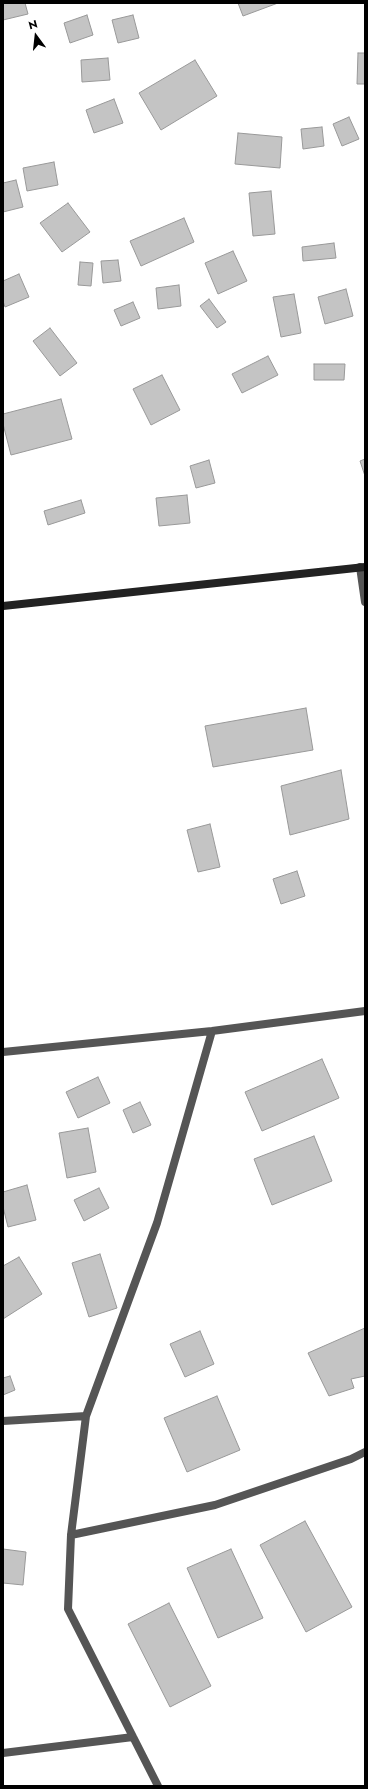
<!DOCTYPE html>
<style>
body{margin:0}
#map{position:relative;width:368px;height:1789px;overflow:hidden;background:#fff;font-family:Jost,sans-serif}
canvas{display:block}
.frame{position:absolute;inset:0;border:4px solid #000;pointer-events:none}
.north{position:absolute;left:16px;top:16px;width:40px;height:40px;-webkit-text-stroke:3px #fff;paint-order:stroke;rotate:345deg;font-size:11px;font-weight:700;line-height:16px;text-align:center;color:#000}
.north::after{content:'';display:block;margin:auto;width:14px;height:18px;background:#000;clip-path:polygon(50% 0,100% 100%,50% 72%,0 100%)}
</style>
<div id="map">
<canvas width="368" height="1789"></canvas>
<div class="frame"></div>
<div class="north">N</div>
</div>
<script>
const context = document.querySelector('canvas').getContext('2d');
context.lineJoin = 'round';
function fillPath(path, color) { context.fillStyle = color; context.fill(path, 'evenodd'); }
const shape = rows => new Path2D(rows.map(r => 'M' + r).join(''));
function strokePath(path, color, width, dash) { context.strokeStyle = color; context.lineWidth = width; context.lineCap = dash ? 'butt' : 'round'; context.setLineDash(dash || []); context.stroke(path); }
const building = shape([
 [3,3,25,3,28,14,3,20,3,3],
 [238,3,278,3,243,16,238,3],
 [87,15,93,35,70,43,64,23,87,15],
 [133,15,139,38,118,43,112,20,133,15],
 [358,53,365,53,365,84,357,84,358,53],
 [108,58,110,80,82,82,81,60,108,58],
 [195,60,217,96,161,130,139,93,195,60],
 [114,99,123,123,94,133,86,110,114,99],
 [349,117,359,139,342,146,333,124,349,117],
 [322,127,324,146,303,149,301,129,322,127],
 [238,133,282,137,280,168,235,164,238,133],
 [54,162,58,185,27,191,23,168,54,162],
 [16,180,23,207,3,212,3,183,16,180],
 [271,191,275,234,253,236,249,193,271,191],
 [68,203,90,232,62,252,40,223,68,203],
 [184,218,194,242,141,266,130,241,184,218],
 [334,243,336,258,303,261,302,247,334,243],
 [233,251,247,281,218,294,205,263,233,251],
 [118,260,121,281,103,283,101,261,118,260],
 [80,262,93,263,91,286,78,285,80,262],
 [19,274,29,297,5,307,3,301,3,281,19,274],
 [179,285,181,306,158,309,156,288,179,285],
 [346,289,353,316,325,324,318,297,346,289],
 [294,294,301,333,281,337,273,297,294,294],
 [209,299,226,322,217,328,200,306,209,299],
 [133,302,140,318,121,326,114,310,133,302],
 [50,328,77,363,60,376,33,341,50,328],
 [268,356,278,375,242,393,232,374,268,356],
 [314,364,345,364,344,380,314,380,314,364],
 [162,375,180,410,151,425,133,389,162,375],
 [61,399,72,439,11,455,3,424,3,414,61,399],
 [365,459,365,476,360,461,365,459],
 [209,460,215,483,196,488,190,466,209,460],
 [187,495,190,523,159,526,156,498,187,495],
 [81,500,85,513,48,525,44,511,81,500],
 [306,708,313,750,213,767,205,726,306,708],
 [341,770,349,819,290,835,281,786,341,770],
 [210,824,220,867,198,872,187,830,210,824],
 [297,871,305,896,281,904,273,879,297,871],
 [322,1059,339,1098,262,1131,245,1092,322,1059],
 [98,1077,110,1103,78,1118,66,1092,98,1077],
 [140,1102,151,1125,133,1133,123,1110,140,1102],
 [88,1128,96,1172,67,1178,59,1133,88,1128],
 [314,1136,332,1181,272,1205,254,1159,314,1136],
 [27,1185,36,1220,8,1227,3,1207,3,1192,27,1185],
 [99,1188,109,1208,84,1221,74,1200,99,1188],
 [100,1254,117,1308,89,1317,72,1263,100,1254],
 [19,1257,42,1294,3,1319,3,1266,19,1257],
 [365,1328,365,1376,351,1379,354,1388,329,1396,308,1353,365,1328],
 [200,1331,214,1364,185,1377,170,1344,200,1331],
 [10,1376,15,1390,3,1395,3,1378,10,1376],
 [217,1396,240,1450,187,1472,164,1418,217,1396],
 [305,1521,352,1607,306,1632,260,1545,305,1521],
 [3,1549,26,1552,23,1585,3,1583,3,1549],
 [231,1549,263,1618,218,1638,187,1568,231,1549],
 [169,1603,211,1686,170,1707,128,1624,169,1603]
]);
const street = shape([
 [360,567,365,602],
 [3,1052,212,1031,365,1011],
 [3,1421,86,1416],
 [71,1535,215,1505,351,1459,365,1452],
 [3,1753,133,1737],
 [158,1786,68,1609,71,1535,86,1416,157,1223,212,1031]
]);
const secondary = shape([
 [3,606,365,567]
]);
fillPath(building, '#c4c4c4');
strokePath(building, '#999', 1);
strokePath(street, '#555', 8);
strokePath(secondary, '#222', 8);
</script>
